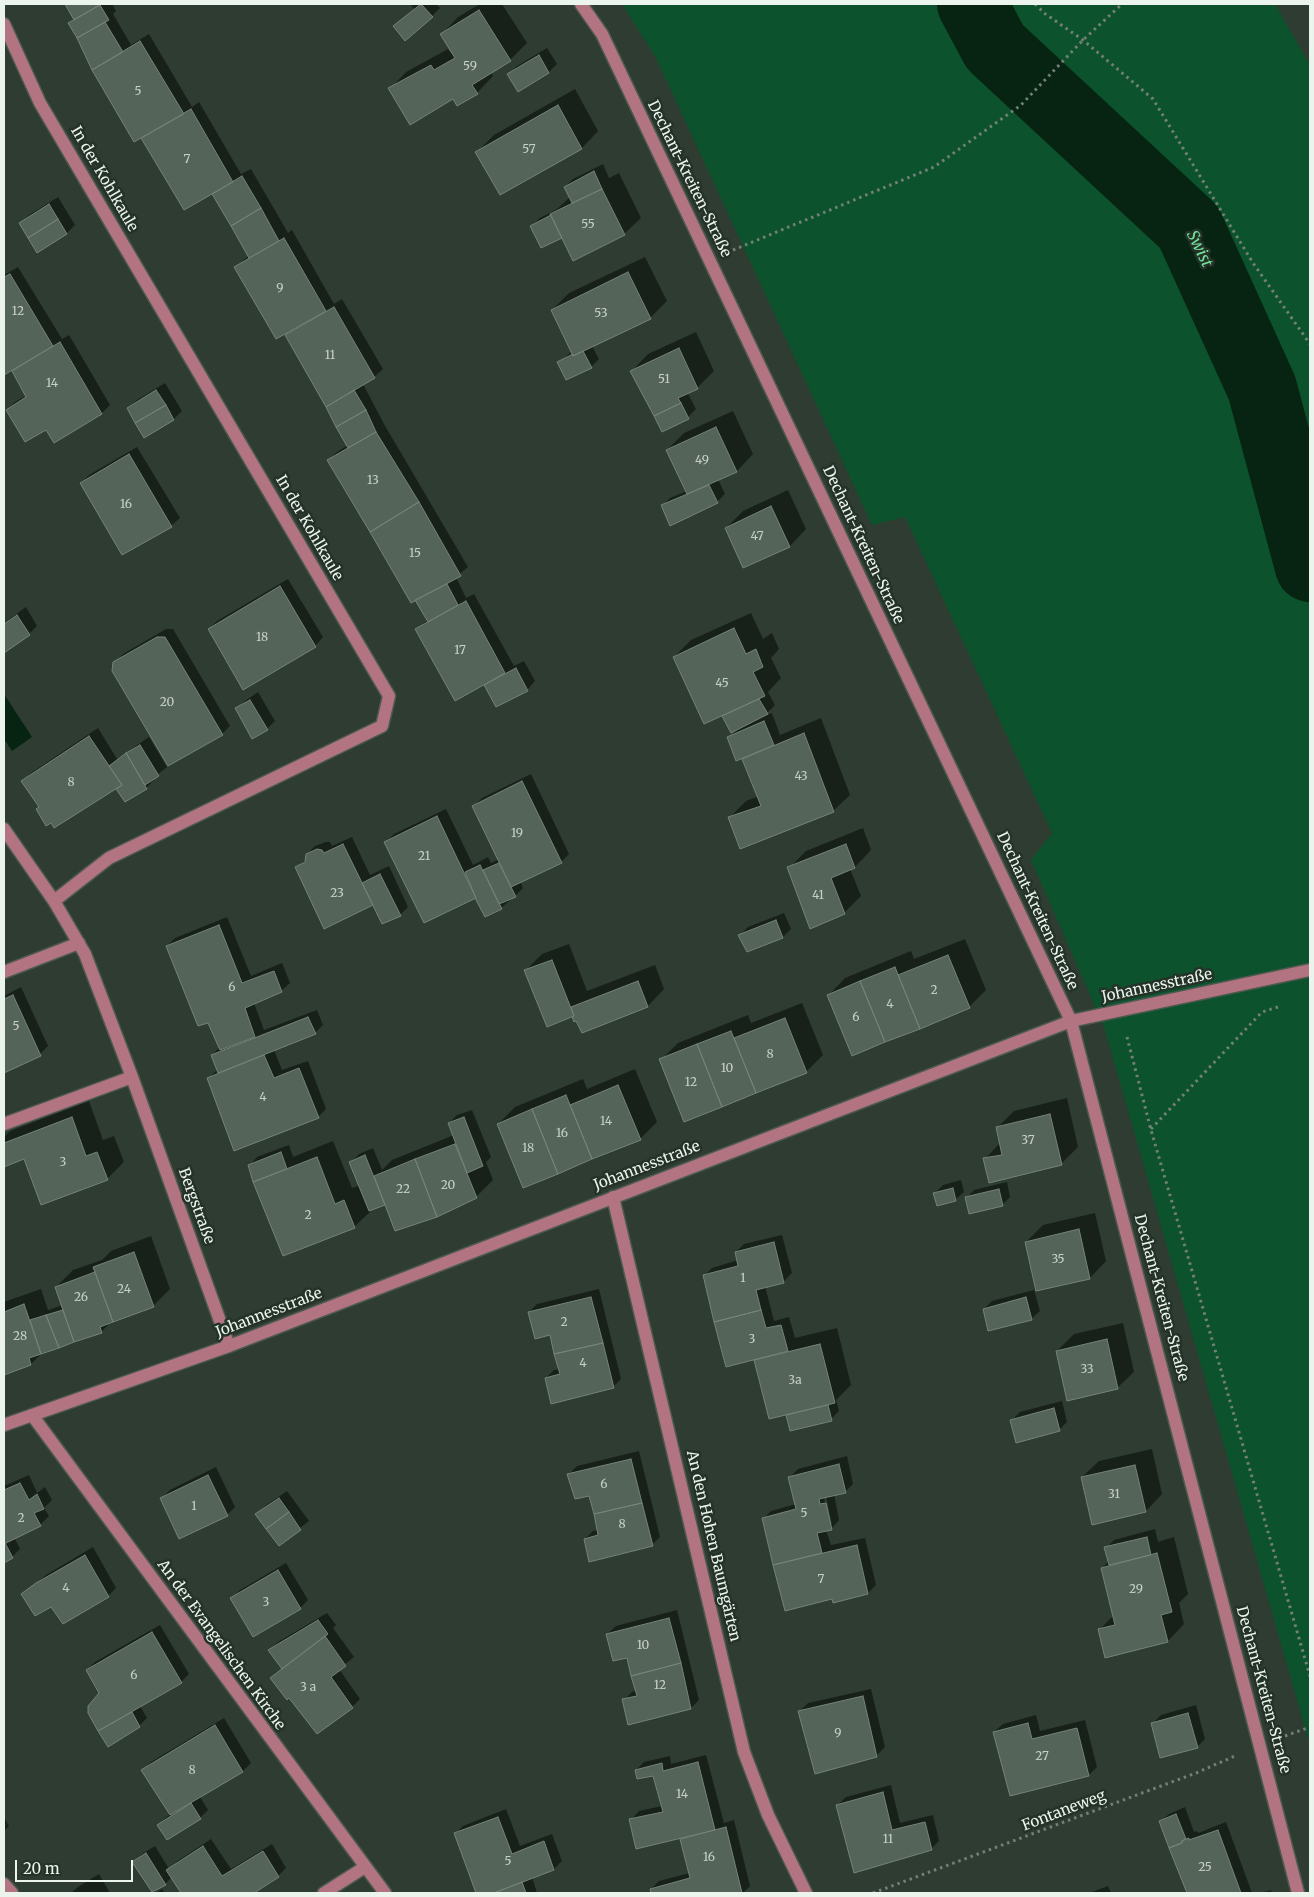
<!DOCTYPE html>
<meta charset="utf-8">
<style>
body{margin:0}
#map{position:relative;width:1314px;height:1897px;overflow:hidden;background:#2e3c32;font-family:Merriweather,serif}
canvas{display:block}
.frame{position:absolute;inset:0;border:5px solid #ebf4ed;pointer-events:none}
.scale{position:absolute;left:15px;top:1860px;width:118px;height:22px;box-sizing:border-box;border:2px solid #ebf4ed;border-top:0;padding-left:6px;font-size:15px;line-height:18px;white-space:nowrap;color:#ebf4ed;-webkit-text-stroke:4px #243228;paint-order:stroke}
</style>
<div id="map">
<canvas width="1314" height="1897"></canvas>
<div class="frame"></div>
<div class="scale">20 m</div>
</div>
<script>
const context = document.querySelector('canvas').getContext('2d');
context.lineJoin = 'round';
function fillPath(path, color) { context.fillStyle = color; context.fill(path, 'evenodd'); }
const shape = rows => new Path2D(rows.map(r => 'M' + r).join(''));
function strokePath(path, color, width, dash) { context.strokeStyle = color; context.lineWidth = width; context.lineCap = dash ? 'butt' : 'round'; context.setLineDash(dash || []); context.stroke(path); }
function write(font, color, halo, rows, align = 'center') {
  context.font = font + ' Merriweather,serif'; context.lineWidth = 5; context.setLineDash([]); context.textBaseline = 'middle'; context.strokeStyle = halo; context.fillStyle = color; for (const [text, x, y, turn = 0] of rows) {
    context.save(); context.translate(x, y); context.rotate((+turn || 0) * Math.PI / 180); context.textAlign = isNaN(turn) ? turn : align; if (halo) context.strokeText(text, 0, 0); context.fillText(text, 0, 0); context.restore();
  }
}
const green = shape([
 [622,4,1275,4,1310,65,1310,1745,1104,1027,1031,860,1052,833,905,517,872,525,656,58]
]);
const water = shape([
 [4,694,32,737,12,751,4,739]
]);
const shadow = shape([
 [66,4,112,4,116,11,113,14,131,45,149,34,192,107,199,102,241,174,251,169,288,233,292,230,334,304,342,299,383,369,374,377,363,384,384,424,468,567,456,577,466,598,474,594,514,666,524,661,535,681,527,690,497,705,485,683,417,629,428,620,328,460,337,452,348,445,285,333,235,267,250,255,212,192,142,136,69,23,74,18],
 [410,4,436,4,440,8,432,16,395,26,414,9],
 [480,4,502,4,527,43,510,60,491,72,493,76,477,93,453,97,390,89,406,72,448,49,451,53,453,52,442,34,458,17],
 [547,48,557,64,549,72,509,74,517,66],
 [575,89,598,131,582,148,500,193,477,152,494,135],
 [603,164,609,178,619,173,641,218,624,234,562,236,532,226,540,218,557,209,570,197,565,187,573,179],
 [58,197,75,225,67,233,21,223,29,215],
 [645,257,667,301,650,318,592,346,599,359,591,367,559,363,572,351,552,310,569,293],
 [18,267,62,339,69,335,110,405,102,413,46,428,7,410,15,402,27,395,12,369,4,373,4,275],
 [696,332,714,371,697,388,688,394,696,409,688,417,632,371,648,354],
 [165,383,182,411,174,419,145,436,128,408,137,400],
 [733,411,753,454,737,471,718,479,725,494,717,502,662,506,670,498,687,491,667,450,684,433],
 [137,447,180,518,171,526,81,483,89,475],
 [788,490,806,529,790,546,743,567,726,528,743,511],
 [288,579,323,637,315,646,209,629,217,621],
 [26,607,37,626,29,634,4,652,4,623],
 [751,613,763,639,772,633,779,649,771,658,781,678,768,692,775,705,763,717,772,713,780,735,821,718,850,795,833,811,730,817,746,801,759,796,744,760,749,754,729,738,739,728,731,731,723,714,674,657,691,640],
 [166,629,173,629,230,726,222,734,114,663,123,654],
 [258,692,275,721,267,729,236,709,245,701],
 [98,728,117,759,149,737,167,767,153,778,154,780,146,788,126,801,117,787,23,781,31,773],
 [531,774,569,854,561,862,520,881,523,888,515,896,501,908,485,916,475,897,386,842,394,834,446,809,473,865,488,857,491,863,499,859,474,806,482,798],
 [863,828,871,850,855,867,850,869,861,896,844,913,789,868,806,851],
 [352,837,370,875,389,866,408,907,400,915,296,867,307,859,307,854,315,846,326,842,330,842,332,846],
 [784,913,791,929,783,937,740,935,748,927],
 [227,917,251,976,282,963,290,983,281,991,254,1003,264,1030,317,1010,323,1025,315,1033,274,1050,282,1070,308,1061,326,1109,318,1117,209,1078,218,1069,212,1055,220,1047,209,1021,167,946,175,938],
 [965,939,986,990,969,1007,829,995,845,978,911,951,914,959],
 [569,944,587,991,655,965,664,989,648,1006,574,1020,572,1015,526,970,542,954],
 [21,987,48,1046,40,1054,4,1071,4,996],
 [802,1003,823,1055,806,1072,685,1120,661,1060,678,1043,748,1015,751,1023],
 [635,1069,657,1122,640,1139,498,1124,515,1107,583,1079,587,1089],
 [1067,1098,1078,1147,1062,1163,990,1181,985,1159,1000,1143,997,1128,1014,1111],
 [89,1101,103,1140,114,1136,124,1162,107,1179,25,1158,4,1166,4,1137,10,1131],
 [472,1110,491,1157,486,1162,493,1180,476,1197,385,1203,370,1209,371,1211,354,1227,249,1166,257,1157,289,1145,293,1157,333,1141,352,1188,360,1185,351,1162,359,1154,373,1148,382,1170,392,1160,454,1135,449,1123,457,1115],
 [961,1180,964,1192,955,1200,935,1193,943,1185],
 [1007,1182,1010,1197,1002,1205,966,1198,974,1190],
 [1095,1213,1106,1261,1090,1278,1026,1242,1043,1225],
 [782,1235,792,1273,783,1282,765,1286,774,1321,789,1317,795,1338,837,1328,851,1385,836,1400,839,1411,831,1419,787,1416,790,1412,756,1360,758,1357,704,1276,712,1268,738,1260,736,1252,744,1244],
 [151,1236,170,1289,153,1306,112,1321,101,1332,43,1352,31,1364,4,1374,4,1302,41,1289,48,1310,63,1305,56,1287,73,1270,102,1260,111,1251],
 [599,1289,621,1379,613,1387,546,1378,554,1370,560,1369,551,1334,529,1312,537,1304],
 [1034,1290,1040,1311,1031,1319,984,1309,992,1301],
 [1123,1323,1134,1372,1117,1388,1057,1351,1074,1334],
 [1062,1401,1067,1422,1059,1430,1012,1420,1020,1412],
 [1152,1449,1162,1494,1146,1511,1082,1477,1099,1461],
 [639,1451,660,1537,652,1545,585,1539,593,1531,598,1530,589,1495,569,1474,577,1466],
 [847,1456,853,1484,845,1492,834,1494,839,1520,831,1529,826,1530,831,1545,865,1538,876,1585,868,1593,832,1598,786,1610,763,1519,771,1511,796,1504,789,1478,798,1469],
 [826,1496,832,1525,829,1525,824,1497],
 [216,1467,235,1507,227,1515,161,1499,170,1490],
 [29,1475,37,1493,45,1487,52,1500,44,1508,49,1516,40,1525,14,1537,20,1549,12,1557,4,1562,4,1486],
 [287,1491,309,1521,279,1544,257,1514,265,1506],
 [1155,1529,1158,1542,1174,1537,1188,1594,1179,1603,1184,1624,1168,1641,1100,1629,1114,1615,1102,1568,1109,1561,1106,1548,1114,1540],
 [93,1547,116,1588,108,1596,51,1605,22,1595,46,1575],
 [286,1563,308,1600,300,1608,232,1598,240,1590],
 [677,1610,699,1700,691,1708,624,1700,632,1692,637,1690,628,1656,607,1634,616,1626],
 [327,1613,336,1625,333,1628,354,1657,339,1669,360,1699,352,1707,289,1696,272,1678,283,1668,269,1650,278,1642],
 [160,1625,189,1674,181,1682,140,1706,147,1718,139,1726,109,1745,90,1713,101,1693,87,1670,95,1662],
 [871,1689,885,1747,876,1756,800,1711,808,1703],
 [1196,1705,1205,1739,1197,1747,1153,1723,1161,1715],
 [1036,1715,1040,1731,1085,1720,1097,1767,1089,1775,994,1732,1003,1724],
 [224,1718,251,1763,243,1771,200,1797,208,1810,200,1818,158,1825,170,1814,143,1770,151,1762],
 [706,1755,724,1823,734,1820,750,1886,743,1893,652,1893,651,1889,659,1881,690,1873,681,1837,631,1820,639,1811,662,1806,654,1775,636,1770,644,1762,670,1756,671,1764],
 [891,1785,900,1823,933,1815,939,1841,931,1849,855,1871,838,1805,846,1797],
 [1185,1807,1194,1832,1197,1831,1198,1833,1226,1822,1252,1893,1181,1893,1187,1891,1160,1822,1169,1814],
 [506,1809,520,1846,552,1834,562,1861,554,1869,532,1877,537,1893,477,1893,455,1834,463,1826],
 [4,1817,9,1826,4,1831],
 [211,1839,231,1869,272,1844,286,1868,278,1876,251,1893,182,1893,172,1877,165,1884,154,1890,156,1893,162,1889,165,1893,150,1893,153,1891,134,1862,142,1854,155,1846,169,1869,176,1862],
 [99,1874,110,1893,71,1893,78,1887],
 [1108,1886,1111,1893,1089,1893],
 [1271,1890,1272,1893,1260,1893]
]);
const river = shape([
 [972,4,995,47,1189,227,1262,388,1310,567]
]);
const building = shape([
 [65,4,101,4,74,20,65,4],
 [421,4,433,17,405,41,393,26,421,4],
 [100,5,109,20,77,38,68,23,100,5],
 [479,10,511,61,472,85,478,94,457,106,453,99,410,125,388,88,431,65,434,70,455,58,440,34,479,10],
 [105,22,123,52,92,70,77,38,105,22],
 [140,41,184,114,134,142,92,70,140,41],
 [539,55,549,73,518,92,507,74,539,55],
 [558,105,582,149,500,195,475,152,558,105],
 [191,109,233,182,184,210,141,138,191,109],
 [594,171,602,189,572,203,564,187,594,171],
 [242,176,261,208,231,226,212,194,242,176],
 [602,189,625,235,573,261,550,214,602,189],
 [49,204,58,219,28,238,19,223,49,204],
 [261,208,279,241,249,258,231,226,261,208],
 [551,215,562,238,541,248,530,226,551,215],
 [58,219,67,234,37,253,28,238,58,219],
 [284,238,326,311,276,339,234,267,284,238],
 [628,272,651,319,573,356,551,310,628,272],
 [10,274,53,346,4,375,4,277,10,274],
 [334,307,375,378,326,407,285,335,334,307],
 [60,342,102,414,54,443,46,430,25,442,6,410,26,397,12,371,60,342],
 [679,348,698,389,678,398,681,403,654,416,630,371,679,348],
 [583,351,592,368,566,380,557,362,573,354,573,356,583,351],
 [156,390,166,405,135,423,127,408,156,390],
 [354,390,366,410,336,427,326,407,354,390],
 [681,403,689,419,662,432,654,416,681,403],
 [166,405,174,420,144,438,135,423,166,405],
 [366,410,376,432,348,448,336,427,366,410],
 [716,427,737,472,687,494,666,450,716,427],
 [376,432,419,502,370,532,327,460,376,432],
 [129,454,172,527,122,555,80,483,129,454],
 [709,485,718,503,670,526,661,505,709,485],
 [419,502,461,576,411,603,370,532,419,502],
 [771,506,790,547,743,568,725,528,771,506],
 [447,584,458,605,428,622,415,600,447,584],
 [280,586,316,647,243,690,208,629,280,586],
 [466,601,505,673,455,701,415,629,466,601],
 [17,615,30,635,4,653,4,624,17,615],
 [734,628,746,654,756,649,763,667,753,672,765,696,704,724,673,657,734,628],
 [157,637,165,637,223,735,168,766,112,671,113,662,157,637],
 [516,668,528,691,496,707,484,685,516,668],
 [759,699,768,714,731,733,722,716,759,699],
 [250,700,268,730,252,739,235,708,250,700],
 [764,721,774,745,736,761,727,737,764,721],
 [804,733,834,812,740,849,728,817,761,806,742,759,804,733],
 [89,736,122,785,54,828,51,823,46,826,36,809,39,807,21,781,89,736],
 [140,745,159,776,145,785,126,753,140,745],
 [126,753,147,789,125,802,116,789,122,785,109,766,126,753],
 [522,781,562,863,511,887,472,806,522,781],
 [437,816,476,898,424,923,384,842,437,816],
 [343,844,373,905,324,929,295,867,305,862,306,854,317,849,322,850,324,853,343,844],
 [846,844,855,868,831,878,845,914,810,929,787,867,846,844],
 [499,863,516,897,499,904,483,870,499,863],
 [480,865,502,909,485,917,475,898,476,898,465,872,480,865],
 [380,874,401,916,382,924,362,883,380,874],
 [776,920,783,938,747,952,738,935,776,920],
 [219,925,242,983,274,971,282,992,245,1008,255,1037,220,1050,208,1023,198,1026,166,946,219,925],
 [948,955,970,1008,920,1029,898,975,948,955],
 [552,960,574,1016,547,1027,524,970,552,960],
 [895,967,920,1029,885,1042,860,981,895,967],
 [638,981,648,1007,582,1033,576,1021,574,1022,572,1017,574,1016,571,1007,638,981],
 [860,981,885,1042,852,1056,827,995,860,981],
 [13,995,41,1056,4,1073,4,999,13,995],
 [308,1017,316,1034,218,1073,211,1055,308,1017],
 [785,1018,807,1073,756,1093,734,1038,785,1018],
 [731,1031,756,1093,722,1107,697,1044,731,1031],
 [697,1044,722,1107,684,1122,659,1059,697,1044],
 [264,1055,274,1078,299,1068,319,1118,234,1151,207,1078,264,1055],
 [618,1085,641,1140,592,1159,570,1105,618,1085],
 [566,1095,592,1159,558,1174,532,1109,566,1095],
 [532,1109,558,1174,523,1188,497,1124,532,1109],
 [1050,1114,1062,1165,989,1183,983,1158,1002,1155,996,1127,1050,1114],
 [72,1117,86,1156,97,1152,108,1180,41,1205,24,1159,4,1167,4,1143,72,1117],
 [464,1117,483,1166,467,1173,448,1123,464,1117],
 [455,1144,477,1198,437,1217,415,1159,455,1144],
 [281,1152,287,1169,253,1182,248,1165,281,1152],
 [365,1155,385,1205,369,1211,349,1162,365,1155],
 [317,1157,335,1204,344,1200,355,1228,283,1256,253,1182,317,1157],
 [415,1159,437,1217,395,1231,374,1176,415,1159],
 [953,1188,956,1201,937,1206,933,1193,953,1188],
 [999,1189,1003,1206,969,1214,965,1197,999,1189],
 [1079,1229,1090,1279,1036,1291,1025,1242,1079,1229],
 [774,1242,784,1283,756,1290,761,1310,714,1322,703,1275,738,1266,735,1252,774,1242],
 [134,1252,154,1307,113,1322,93,1267,134,1252],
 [95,1272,113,1322,100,1327,102,1333,74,1342,55,1287,95,1272],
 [591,1297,603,1343,554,1354,550,1335,535,1339,528,1312,591,1297],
 [1026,1297,1032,1320,988,1331,983,1309,1026,1297],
 [24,1304,41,1354,29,1358,31,1365,4,1375,4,1312,24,1304],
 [63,1310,74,1342,59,1348,46,1315,63,1310],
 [761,1310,766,1328,781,1325,788,1351,726,1367,714,1322,761,1310],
 [46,1315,59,1348,41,1354,30,1320,46,1315],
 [1107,1339,1118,1389,1067,1401,1056,1351,1107,1339],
 [603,1343,614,1388,551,1404,545,1378,560,1374,554,1354,603,1343],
 [820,1344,835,1403,769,1419,754,1360,820,1344],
 [828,1405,832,1421,790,1431,786,1415,828,1405],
 [1054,1408,1060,1431,1016,1443,1010,1420,1054,1408],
 [631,1459,642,1503,594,1514,589,1496,575,1499,567,1474,631,1459],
 [839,1464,846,1493,819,1499,820,1504,826,1503,832,1530,817,1533,822,1553,773,1565,762,1518,796,1509,788,1477,839,1464],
 [1135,1465,1146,1512,1092,1525,1081,1477,1135,1465],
 [208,1475,228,1516,179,1539,160,1498,208,1475],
 [20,1483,29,1500,37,1494,44,1509,34,1513,41,1526,4,1544,4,1490,20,1483],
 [279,1498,289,1512,266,1529,255,1514,279,1498],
 [642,1503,653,1546,589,1562,584,1539,598,1535,594,1514,642,1503],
 [289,1512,301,1530,279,1546,266,1529,289,1512],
 [1147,1537,1151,1555,1109,1565,1104,1547,1147,1537],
 [5,1543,13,1558,4,1563,4,1544,5,1543],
 [857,1545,868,1594,833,1603,832,1599,785,1611,773,1565,857,1545],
 [1157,1553,1172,1612,1161,1615,1168,1642,1105,1658,1098,1629,1115,1625,1101,1568,1157,1553],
 [85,1555,109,1597,63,1624,51,1607,35,1616,21,1594,36,1583,85,1555],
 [278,1570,301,1609,253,1637,230,1598,278,1570],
 [669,1618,681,1663,631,1676,627,1658,613,1661,606,1634,669,1618],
 [318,1620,328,1634,282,1669,268,1650,318,1620],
 [152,1632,182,1683,98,1731,88,1713,88,1706,99,1693,86,1670,152,1632],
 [325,1636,346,1666,331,1677,353,1708,317,1734,289,1698,287,1700,270,1678,325,1636],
 [681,1663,691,1709,628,1725,622,1699,637,1696,631,1676,681,1663],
 [863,1696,877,1757,815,1774,798,1711,863,1696],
 [132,1712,140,1727,108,1747,98,1731,132,1712],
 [1188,1713,1198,1748,1160,1758,1151,1723,1188,1713],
 [1028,1723,1032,1739,1077,1728,1089,1776,1010,1796,993,1732,1028,1723],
 [215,1725,243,1772,170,1815,141,1770,215,1725],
 [698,1762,715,1830,636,1849,629,1819,663,1812,653,1776,637,1779,635,1770,662,1763,663,1771,698,1762],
 [883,1792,892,1830,925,1822,932,1850,854,1873,836,1805,883,1792],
 [191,1803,201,1819,167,1840,157,1825,191,1803],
 [1176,1814,1186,1839,1182,1841,1182,1843,1169,1848,1159,1821,1176,1814],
 [498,1817,512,1854,544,1841,554,1870,494,1893,476,1893,454,1833,498,1817],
 [726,1827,742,1893,651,1893,650,1889,690,1878,680,1839,726,1827],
 [1218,1830,1241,1893,1187,1893,1169,1848,1182,1843,1182,1841,1186,1839,1189,1838,1189,1840,1218,1830],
 [203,1846,222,1876,263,1851,279,1877,254,1893,181,1893,166,1870,203,1846],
 [146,1853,166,1885,152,1892,132,1862,146,1853],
 [522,1882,526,1893,494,1893,522,1882]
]);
const path = shape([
 [1035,4,1044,13,1083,40,1153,99,1253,263,1310,344],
 [733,250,934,167,1021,105,1083,40,1122,4],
 [1127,1037,1151,1130,1310,1676],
 [1151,1129,1262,1012,1281,1006],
 [1285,1736,1310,1727],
 [873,1893,1196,1773,1235,1756]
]);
const minor = shape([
 [581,4,602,34,1071,1021,1298,1893],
 [4,24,40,103,389,696,382,726,109,858,54,901],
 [4,829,54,901,85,954,132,1077,229,1346],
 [4,972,79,943],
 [4,1124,132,1077],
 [613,1197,744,1752,768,1815,806,1893],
 [32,1415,385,1893],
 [4,1425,229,1346,1071,1021,1310,970],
 [4,1884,12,1893],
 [324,1893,365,1867]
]);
const numberNames = [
 ["59",470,67],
 ["5",138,92],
 ["57",529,150],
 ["7",187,160],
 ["55",588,225],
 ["9",280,289],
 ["12",18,312],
 ["53",601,314],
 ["11",330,356],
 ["51",664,380],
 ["14",52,384],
 ["49",702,461],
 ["13",373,481],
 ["16",126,505],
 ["47",757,537],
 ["15",415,554],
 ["18",262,638],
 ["17",460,651],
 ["45",722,684],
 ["20",167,703],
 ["43",801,777],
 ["8",71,783],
 ["19",517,834],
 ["21",424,857],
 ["23",337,894],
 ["41",818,896],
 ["6",232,988],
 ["2",934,991],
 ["4",890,1005],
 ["6",856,1018],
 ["5",16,1027],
 ["8",770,1055],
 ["10",727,1069],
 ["12",691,1083],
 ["4",263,1098],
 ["14",606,1122],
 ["16",562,1134],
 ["37",1028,1141],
 ["18",528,1149],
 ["3",63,1163],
 ["20",448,1186],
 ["22",403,1190],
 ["2",308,1216],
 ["35",1058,1260],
 ["1",743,1279],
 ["24",124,1290],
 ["26",81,1298],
 ["2",564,1323],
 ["28",20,1337],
 ["3",752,1340],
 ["4",583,1364],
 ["33",1087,1370],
 ["3a",795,1381],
 ["6",604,1485],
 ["31",1114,1495],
 ["1",194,1507],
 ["5",804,1514],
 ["2",21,1519],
 ["8",622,1525],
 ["7",821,1580],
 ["4",66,1589],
 ["29",1136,1590],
 ["3",266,1603],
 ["10",643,1646],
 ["6",134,1676],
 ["12",660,1686],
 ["3 a",308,1688],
 ["9",838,1734],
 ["27",1042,1757],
 ["8",192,1771],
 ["14",682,1795],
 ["11",888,1840],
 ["16",709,1858],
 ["5",508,1862],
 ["25",1205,1868]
];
const streetNames = [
 ["In der Kohlkaule",104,179,60],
 ["Dechant-Kreiten-Straße",689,179,64],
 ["In der Kohlkaule",309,528,60],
 ["Dechant-Kreiten-Straße",863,545,65],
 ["Dechant-Kreiten-Straße",1037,911,65],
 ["Johannesstraße",1157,986,-12],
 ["Johannesstraße",647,1166,-21],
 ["Bergstraße",196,1206,70],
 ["Dechant-Kreiten-Straße",1161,1298,75],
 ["Johannesstraße",269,1313,-21],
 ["An den Hohen Baumgärten",713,1546,77],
 ["An der Evangelischen Kirche",221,1645,54],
 ["Dechant-Kreiten-Straße",1263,1690,75],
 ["Fontaneweg",1064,1811,-21]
];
const waterNames = [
 ["Swist",1199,249,64]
];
fillPath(green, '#0c532d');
fillPath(water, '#072312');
fillPath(shadow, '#0007');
strokePath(river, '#072312', 70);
fillPath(building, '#556459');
strokePath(building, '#748478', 1);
strokePath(minor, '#4c5950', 15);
strokePath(path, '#748077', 3, [2.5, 4]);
strokePath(minor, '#b37481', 12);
write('12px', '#c6d0c8', null, numberNames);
write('15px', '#ebf4ed', '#243228', streetNames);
write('italic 16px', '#72e49c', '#243228', waterNames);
</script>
